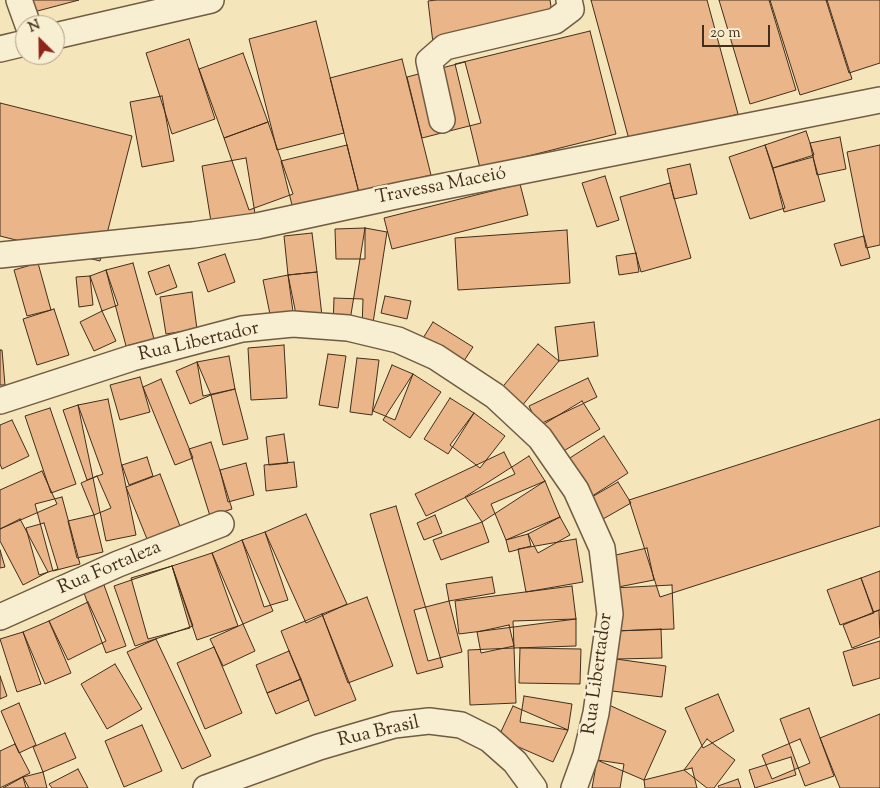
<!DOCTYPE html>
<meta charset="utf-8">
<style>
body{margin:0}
#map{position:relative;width:880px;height:788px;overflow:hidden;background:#f5e5ba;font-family:"Sorts Mill Goudy",serif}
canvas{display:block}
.north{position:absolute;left:15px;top:15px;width:50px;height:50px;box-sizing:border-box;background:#f8eed2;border:1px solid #afa189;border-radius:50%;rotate:337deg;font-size:14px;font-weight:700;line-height:20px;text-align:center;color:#422e1b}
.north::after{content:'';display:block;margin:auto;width:18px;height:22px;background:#8f2418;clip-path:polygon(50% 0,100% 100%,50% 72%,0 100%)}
.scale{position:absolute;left:702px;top:25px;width:68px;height:22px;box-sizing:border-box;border:2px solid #422e1b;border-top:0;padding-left:6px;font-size:15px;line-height:18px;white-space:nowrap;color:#422e1b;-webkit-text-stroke:4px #f8eed2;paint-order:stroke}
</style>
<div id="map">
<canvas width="880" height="788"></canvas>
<div class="north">N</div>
<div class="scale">20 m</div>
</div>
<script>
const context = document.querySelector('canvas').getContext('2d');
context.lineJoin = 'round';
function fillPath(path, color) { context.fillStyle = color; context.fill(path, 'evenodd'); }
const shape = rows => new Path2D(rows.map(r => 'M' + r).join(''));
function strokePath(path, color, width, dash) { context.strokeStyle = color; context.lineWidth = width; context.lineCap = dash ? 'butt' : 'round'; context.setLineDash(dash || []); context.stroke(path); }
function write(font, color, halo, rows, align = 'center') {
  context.font = font + ' "Sorts Mill Goudy",serif'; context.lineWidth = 5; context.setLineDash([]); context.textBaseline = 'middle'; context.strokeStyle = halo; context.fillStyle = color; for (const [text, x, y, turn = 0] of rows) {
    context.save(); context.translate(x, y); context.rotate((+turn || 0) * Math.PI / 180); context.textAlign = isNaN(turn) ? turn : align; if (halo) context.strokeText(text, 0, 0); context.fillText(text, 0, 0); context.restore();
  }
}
const building = shape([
 [27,0,79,0,30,13,27,0],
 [436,0,550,0,554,26,433,43,428,1,436,0],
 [591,0,707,0,738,114,630,143,591,0],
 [719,0,769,0,796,90,750,104,719,0],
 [770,0,827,0,852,79,800,95,770,0],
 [826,0,880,0,880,63,849,73,826,0],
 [316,21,344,133,277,150,249,39,316,21],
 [590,31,616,134,480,168,455,64,590,31],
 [189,39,215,119,172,134,146,53,189,39],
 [243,53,268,122,224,138,199,69,243,53],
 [402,59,431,175,359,193,330,78,402,59],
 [465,62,481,123,422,138,407,77,465,62],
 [162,96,174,161,142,167,130,102,162,96],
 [0,103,132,136,100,261,0,236,0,103],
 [268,122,293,194,249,210,224,138,268,122],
 [806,131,814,155,773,168,765,145,806,131],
 [840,137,846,169,817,175,810,143,840,137],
 [347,145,359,193,293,209,281,161,347,145],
 [765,145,785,208,750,219,729,157,765,145],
 [880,145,880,245,866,248,847,152,880,145],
 [813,157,825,201,784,212,773,168,813,157],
 [246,158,257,226,213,234,202,166,246,158],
 [690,164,697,194,674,199,667,169,690,164],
 [605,176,619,220,597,227,582,183,605,176],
 [670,183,691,258,641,272,620,197,670,183],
 [520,184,528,215,392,249,384,218,520,184],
 [365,228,365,259,336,259,335,229,365,228],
 [365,228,387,232,371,336,348,333,365,228],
 [567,230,570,283,458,290,455,238,567,230],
 [312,233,317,272,288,275,284,236,312,233],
 [864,236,870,258,841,266,834,244,864,236],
 [636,253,639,272,619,275,616,256,636,253],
 [225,254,235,282,208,292,198,263,225,254],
 [38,263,51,310,27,316,14,270,38,263],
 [133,263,154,339,126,346,106,270,133,263],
 [169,265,177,287,156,295,148,272,169,265],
 [106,270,118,305,102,311,90,276,106,270],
 [317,272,322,316,294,319,288,275,317,272],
 [288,275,297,319,272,324,263,280,288,275],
 [90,276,93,305,79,307,76,277,90,276],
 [192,292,197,329,166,334,160,297,192,292],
 [385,296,411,301,407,319,381,313,385,296],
 [334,298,363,299,362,329,333,328,334,298],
 [54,309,69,355,37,365,23,319,54,309],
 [102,311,116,341,94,351,80,322,102,311],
 [433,322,473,347,460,367,420,343,433,322],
 [594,322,598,356,559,361,555,327,594,322],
 [538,344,559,361,516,413,495,396,538,344],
 [284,345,287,398,251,400,248,348,284,345],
 [0,350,2,350,5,385,0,385,0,350],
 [328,354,346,356,338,408,319,405,328,354],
 [229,356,235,389,203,396,197,362,229,356],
 [357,358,379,360,372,415,350,412,357,358],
 [197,362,211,395,190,404,176,371,197,362],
 [392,365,413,374,395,420,373,411,392,365],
 [413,374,441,392,410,438,383,420,413,374],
 [140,377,150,412,120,420,110,385,140,377],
 [588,378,597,397,538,425,529,406,588,378],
 [161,379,193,458,175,465,143,387,161,379],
 [235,389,248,439,223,445,211,395,235,389],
 [450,398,474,413,448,454,424,439,450,398],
 [108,399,136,535,106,541,78,405,108,399],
 [582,401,600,429,557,455,539,427,582,401],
 [78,405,103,474,87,480,63,410,78,405],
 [50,408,76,484,51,493,25,416,50,408],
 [474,413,505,436,480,468,450,445,474,413],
 [880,419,880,526,660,597,629,500,880,419],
 [12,420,29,456,2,469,0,464,0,425,12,420],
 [284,434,288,463,269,465,266,437,284,434],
 [604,436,628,473,583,502,559,465,604,436],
 [211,442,232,509,210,516,189,449,211,442],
 [504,452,515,474,426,516,415,494,504,452],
 [529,456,545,481,482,522,465,497,529,456],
 [147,457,153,476,129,485,122,465,147,457],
 [294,462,297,487,266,491,264,465,294,462],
 [246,463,254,495,228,502,220,470,246,463],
 [42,471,57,504,0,529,0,490,42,471],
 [160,474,180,526,147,539,126,487,160,474],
 [97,476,111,508,94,515,81,483,97,476],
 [545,481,560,517,506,540,491,504,545,481],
 [618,482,631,503,596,523,583,502,618,482],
 [62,497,80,564,53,571,35,504,62,497],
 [396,506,443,667,417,674,370,514,396,506],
 [306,514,347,604,306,623,265,532,306,514],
 [94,515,103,552,77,558,68,521,94,515],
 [435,515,442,533,424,540,417,523,435,515],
 [560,517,570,535,538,553,528,534,560,517],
 [20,519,48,572,23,585,0,541,0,529,20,519],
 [482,522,489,542,441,560,433,540,482,522],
 [44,523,58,569,39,575,26,528,44,523],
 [265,532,288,600,264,607,242,540,265,532],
 [528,534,531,546,509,552,506,540,528,534],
 [576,539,583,582,526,592,518,549,576,539],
 [242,540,273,611,243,624,212,553,242,540],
 [647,548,654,580,613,588,607,557,647,548],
 [0,550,5,567,0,568,0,550],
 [212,553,238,626,197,640,172,566,212,553],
 [172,566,193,626,135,646,114,586,172,566],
 [172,566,190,628,148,639,131,578,172,566],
 [880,571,880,610,873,612,861,578,880,571],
 [492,577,495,593,449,601,446,584,492,577],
 [861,578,874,613,840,625,827,590,861,578],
 [104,585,126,646,106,653,84,593,104,585],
 [672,585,674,629,615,631,613,588,672,585],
 [572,586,576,619,459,634,455,601,572,586],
 [367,597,393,666,348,683,322,614,367,597],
 [449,601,462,652,428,661,414,610,449,601],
 [88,602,106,641,68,660,49,621,88,602],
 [879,610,880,637,852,648,843,625,879,610],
 [322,614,356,700,315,716,281,631,322,614],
 [576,619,576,646,514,648,513,621,576,619],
 [49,621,71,673,45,684,23,632,49,621],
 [243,624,255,651,223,666,210,639,243,624],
 [509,625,514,646,481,653,477,632,509,625],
 [661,629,662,658,616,659,615,631,661,629],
 [23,632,41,684,17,692,0,639,23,632],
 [156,639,211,756,182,769,127,652,156,639],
 [880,641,880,678,853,686,843,652,880,641],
 [214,647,242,713,205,729,177,663,214,647],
 [514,648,516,703,470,705,468,650,514,648],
 [520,648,581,649,580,684,519,683,520,648],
 [289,651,301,679,267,693,256,665,289,651],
 [616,659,666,666,662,697,612,691,616,659],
 [115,664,142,709,107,729,81,684,115,664],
 [0,676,7,696,0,699,0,676],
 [301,679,309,700,276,714,267,693,301,679],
 [718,694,734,731,703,748,685,708,718,694],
 [524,696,572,704,568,730,520,722,524,696],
 [19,703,36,745,19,753,1,711,19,703],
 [609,705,666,731,644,780,597,760,609,705],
 [513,706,568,730,553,762,498,738,513,706],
 [809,708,834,776,805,786,780,719,809,708],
 [880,714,880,788,840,788,820,738,880,714],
 [142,725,162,771,124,787,105,741,142,725],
 [65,733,76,758,43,772,33,747,65,733],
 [707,739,735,760,714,788,707,788,684,770,707,739],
 [800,739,810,763,772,779,762,755,800,739],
 [15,744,30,773,0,788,0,751,15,744],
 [791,757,796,775,755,788,749,770,791,757],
 [597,760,624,764,620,788,592,788,597,760],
 [692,768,697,788,645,788,644,780,692,768],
 [78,769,88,788,52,788,49,784,78,769],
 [43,772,47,788,26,788,23,777,43,772],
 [23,777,29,788,3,788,23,777],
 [738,779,741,788,719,788,718,786,738,779]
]);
const minor = shape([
 [19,0,28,25],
 [55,36,211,0],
 [0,49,25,43],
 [442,120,429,61,445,47,555,21,571,9,569,0],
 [0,255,193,235,257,226,405,194,880,100],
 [0,401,132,358,242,329,293,324,348,328,398,340,436,357,495,396,540,438,576,490,602,548,610,614,596,713,586,755,574,788],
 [0,617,118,564,221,524],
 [206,788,319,747,394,725,429,721,461,725,489,739,515,762,534,788]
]);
const streetNames = [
 ["Travessa Maceió",441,187,-11],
 ["Rua Libertador",199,343,-13],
 ["Rua Fortaleza",110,569,-23],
 ["Rua Libertador",599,674,-82],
 ["Rua Brasil",379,733,-13]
];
fillPath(building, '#eab589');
strokePath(building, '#422e1b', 1);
strokePath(minor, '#6f5c43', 28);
strokePath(minor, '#f8eed2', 25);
write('19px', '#422e1b', '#f8eed2', streetNames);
</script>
